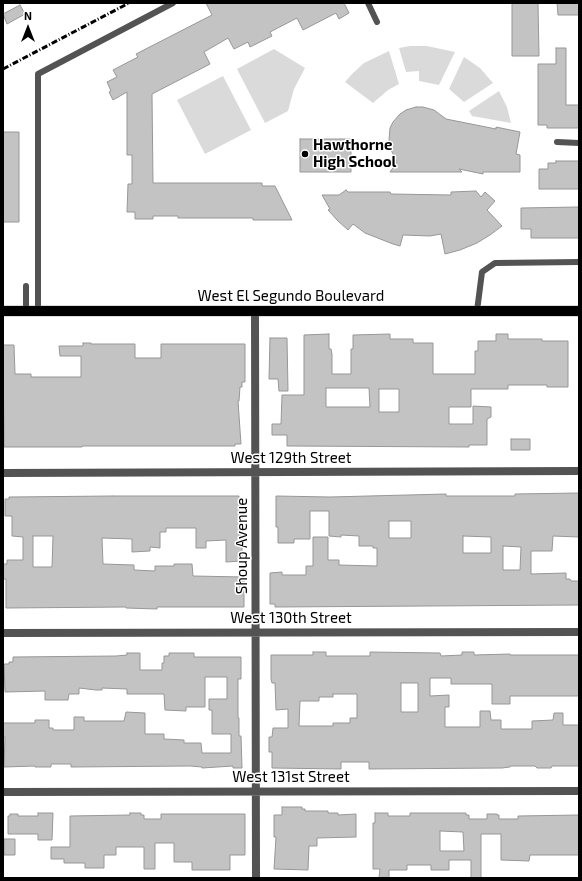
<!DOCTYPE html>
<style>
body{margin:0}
#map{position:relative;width:582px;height:881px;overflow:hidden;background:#fff;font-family:"Exo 2",sans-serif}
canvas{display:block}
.frame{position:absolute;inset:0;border:4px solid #000;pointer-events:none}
.north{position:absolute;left:8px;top:8px;width:40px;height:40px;-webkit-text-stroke:3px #fff;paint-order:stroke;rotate:0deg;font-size:11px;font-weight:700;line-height:16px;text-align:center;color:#000}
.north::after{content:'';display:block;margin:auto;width:14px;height:18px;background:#000;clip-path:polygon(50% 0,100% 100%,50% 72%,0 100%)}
</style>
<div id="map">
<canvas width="582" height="881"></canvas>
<div class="frame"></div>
<div class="north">N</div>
</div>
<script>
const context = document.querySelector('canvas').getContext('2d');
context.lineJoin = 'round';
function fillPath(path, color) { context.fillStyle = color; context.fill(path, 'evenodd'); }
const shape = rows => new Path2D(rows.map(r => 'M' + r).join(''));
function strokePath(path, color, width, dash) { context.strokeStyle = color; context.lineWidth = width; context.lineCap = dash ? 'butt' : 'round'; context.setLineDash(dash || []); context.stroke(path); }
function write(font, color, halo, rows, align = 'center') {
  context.font = font + ' "Exo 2",sans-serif'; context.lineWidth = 3; context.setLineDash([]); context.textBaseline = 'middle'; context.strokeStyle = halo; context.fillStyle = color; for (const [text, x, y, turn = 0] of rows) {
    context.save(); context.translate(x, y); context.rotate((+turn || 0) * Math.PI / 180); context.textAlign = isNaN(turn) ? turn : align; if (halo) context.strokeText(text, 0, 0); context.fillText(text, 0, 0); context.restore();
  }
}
const green = shape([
 [410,46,427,46,455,52,439,85,419,81,419,71,406,72,399,48],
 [274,49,305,68,294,89,288,111,265,123,237,69],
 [389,51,399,84,388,90,373,103,345,82,352,74,364,63],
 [464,57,480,68,493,83,464,102,449,89],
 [223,76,251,130,205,154,177,100],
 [499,91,507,107,511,123,472,116,469,111]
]);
const building = shape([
 [206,3,344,3,349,13,339,19,336,13,303,30,297,18,270,32,272,36,250,47,248,42,234,49,228,38,204,52,210,64,152,94,153,183,262,183,262,186,275,186,292,220,253,220,253,218,178,218,178,216,153,216,153,219,135,219,135,212,127,212,128,184,132,184,132,155,127,155,127,92,113,100,109,92,111,91,107,82,117,77,113,70,138,57,136,54,212,15,206,3],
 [512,3,538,3,539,56,512,56,512,3],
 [557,3,579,3,579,15,558,15,557,3],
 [20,5,25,14,7,24,3,14,20,5],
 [556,48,566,48,566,105,579,105,579,128,547,128,547,125,538,125,538,64,556,64,556,48],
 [416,107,423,107,434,110,446,119,496,129,496,127,520,132,516,154,520,155,520,172,483,172,483,174,459,169,462,172,390,172,397,162,389,146,389,140,390,128,393,122,400,114,406,110,416,107],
 [3,132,19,132,19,222,3,222,3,132],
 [300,139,351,139,351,172,300,172,300,139],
 [556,161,579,161,579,189,539,189,539,169,548,169,548,163,556,163,556,161],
 [346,190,348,192,390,192,391,194,451,195,451,192,476,191,481,197,485,192,495,201,487,210,502,226,490,235,477,243,460,250,445,254,441,234,430,236,403,235,400,246,393,244,365,233,353,224,348,230,338,221,328,210,330,209,322,195,339,195,346,190],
 [579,207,579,238,531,238,531,229,521,229,521,208,579,207],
 [329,334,329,349,331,349,332,354,332,374,351,374,351,349,353,349,353,335,390,334,390,339,413,339,413,343,433,343,433,374,475,374,475,351,478,351,478,341,496,341,496,334,508,334,508,339,542,339,542,341,568,341,568,387,547,387,547,385,508,385,508,389,471,389,471,407,449,407,449,424,473,424,473,406,491,407,491,417,487,419,487,445,469,445,469,447,287,446,287,435,272,435,272,424,281,424,282,395,304,395,304,335,329,334],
 [326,388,369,388,370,407,326,407,326,388],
 [379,389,399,389,399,412,379,412,379,389],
 [270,338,287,338,288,391,279,391,278,379,269,379,270,338],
 [83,343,91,343,91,344,135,344,135,358,161,358,161,344,245,344,245,382,242,382,242,387,240,387,239,401,238,401,241,444,235,444,235,446,82,446,82,447,4,447,3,345,14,345,15,374,31,374,31,377,81,377,81,356,60,356,59,346,83,346,83,343],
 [511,439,530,439,530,450,511,450,511,439],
 [579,493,579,537,553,536,552,551,531,551,531,574,566,573,566,579,570,579,571,581,579,581,579,605,275,607,275,604,270,604,270,573,282,572,282,575,306,575,306,566,313,566,313,537,328,537,328,560,339,560,339,565,377,566,377,548,373,548,373,546,359,546,359,536,341,535,341,537,329,536,329,511,310,511,310,539,294,539,294,543,278,543,278,527,276,527,276,496,330,497,446,494,446,496,515,496,515,494,579,493],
 [389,521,411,521,411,538,389,538,389,521],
 [463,536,491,537,491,553,463,553,463,536],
 [503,546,521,547,520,570,503,570,503,546],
 [113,496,239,496,239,517,242,517,242,561,226,562,226,540,206,541,206,548,196,548,196,528,166,528,166,532,160,532,160,548,150,547,150,551,132,552,132,539,102,538,103,564,134,565,134,570,155,571,155,566,174,566,174,564,192,564,193,576,244,577,244,607,157,607,157,609,126,608,126,607,6,608,6,579,3,579,3,564,7,564,7,560,23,560,23,537,12,536,12,516,5,516,5,499,9,499,9,497,113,496],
 [33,536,53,536,52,567,33,567,33,536],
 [313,652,326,652,326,656,370,656,370,652,440,653,441,656,462,655,462,652,474,652,474,655,510,654,510,655,579,655,579,696,510,696,510,704,492,704,492,684,451,684,451,678,430,678,430,696,449,695,449,707,445,707,445,727,480,727,480,711,490,711,491,720,501,720,501,729,532,729,532,721,553,720,554,713,563,713,563,725,579,725,579,766,552,766,551,768,537,768,535,766,510,766,510,767,502,768,369,769,369,762,341,762,341,769,272,768,272,752,269,752,269,737,272,737,273,728,288,728,288,709,276,710,275,683,272,683,271,679,271,655,313,655,313,652],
 [401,683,418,683,418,712,401,712,401,683],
 [333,694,357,694,357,718,350,718,350,723,333,723,333,726,299,726,300,701,319,701,319,697,333,697,333,694],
 [127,653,140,653,140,670,162,670,162,663,164,663,164,656,169,656,169,653,194,653,194,657,241,657,241,679,238,679,238,718,239,718,239,736,241,736,242,768,233,768,233,766,202,768,202,767,190,766,71,767,71,764,51,764,51,767,35,767,35,766,4,767,5,737,3,737,3,723,35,723,35,720,49,720,49,728,53,728,53,730,74,730,74,717,84,717,84,721,124,721,126,712,145,713,145,734,164,734,164,739,184,740,184,743,201,743,202,753,231,753,231,734,212,734,212,710,209,710,209,699,227,699,227,677,205,677,205,707,186,707,186,711,165,710,164,694,127,694,127,689,102,688,102,690,96,690,79,688,79,694,69,694,68,700,45,700,45,691,5,692,4,664,9,664,9,662,13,662,13,657,116,656,127,655,127,653],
 [282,807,302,807,302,809,305,809,305,811,328,811,328,813,338,813,338,815,356,814,356,837,317,838,317,846,309,846,308,870,274,869,276,837,274,837,274,815,282,815,282,807],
 [38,813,53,813,52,840,38,840,38,834,8,834,8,816,10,816,10,814,18,814,18,816,38,816,38,813],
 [130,813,141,813,141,815,144,815,144,819,161,819,161,814,245,814,245,855,230,855,230,870,192,870,192,862,174,862,174,843,155,843,155,869,144,869,144,847,116,847,116,855,104,855,104,868,85,868,85,863,64,863,64,859,51,859,51,847,70,847,70,816,130,815,130,813],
 [375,813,388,813,388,816,410,816,410,813,466,813,466,815,469,815,469,819,487,819,487,814,497,814,497,815,499,815,499,819,518,819,518,816,579,815,579,855,530,855,529,861,501,860,501,834,481,834,481,878,471,878,471,860,449,860,449,870,431,870,431,865,407,865,407,870,389,870,389,878,379,878,380,869,373,869,373,823,375,823,375,813],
 [440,831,463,832,464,851,440,851,440,831],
 [4,839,15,839,15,855,4,855,4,839]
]);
const service = shape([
 [368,3,377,22],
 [557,142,579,143],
 [26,286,26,311],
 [38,311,38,74,173,3],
 [477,311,482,272,495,263,579,262]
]);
const minor = shape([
 [255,311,256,878],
 [3,473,579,471],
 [3,633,579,632],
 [3,792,579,791]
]);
const primary = shape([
 [3,311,579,311]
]);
const rail = shape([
 [3,69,129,3]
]);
const markers = [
 [305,154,4,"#000"]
];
const poiNames = [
 ["Hawthorne",313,145],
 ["High School",313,162]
];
const streetNames = [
 ["West El Segundo Boulevard",291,296],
 ["West 129th Street",291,458],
 ["Shoup Avenue",242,546,-90],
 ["West 130th Street",291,618],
 ["West 131st Street",291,777]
];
fillPath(green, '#dadada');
fillPath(building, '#c3c3c3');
strokePath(building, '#979797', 1);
strokePath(primary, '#dbdbdb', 12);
strokePath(service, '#535353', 6);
strokePath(minor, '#535353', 8);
strokePath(primary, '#000', 10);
strokePath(rail, '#000', 3, [6, 2, 1, 2]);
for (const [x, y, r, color] of markers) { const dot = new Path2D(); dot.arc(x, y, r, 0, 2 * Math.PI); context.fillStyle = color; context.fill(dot); strokePath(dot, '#fff', 1.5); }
write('bold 15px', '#000', '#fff', poiNames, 'left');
write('15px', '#000', '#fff', streetNames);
</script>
